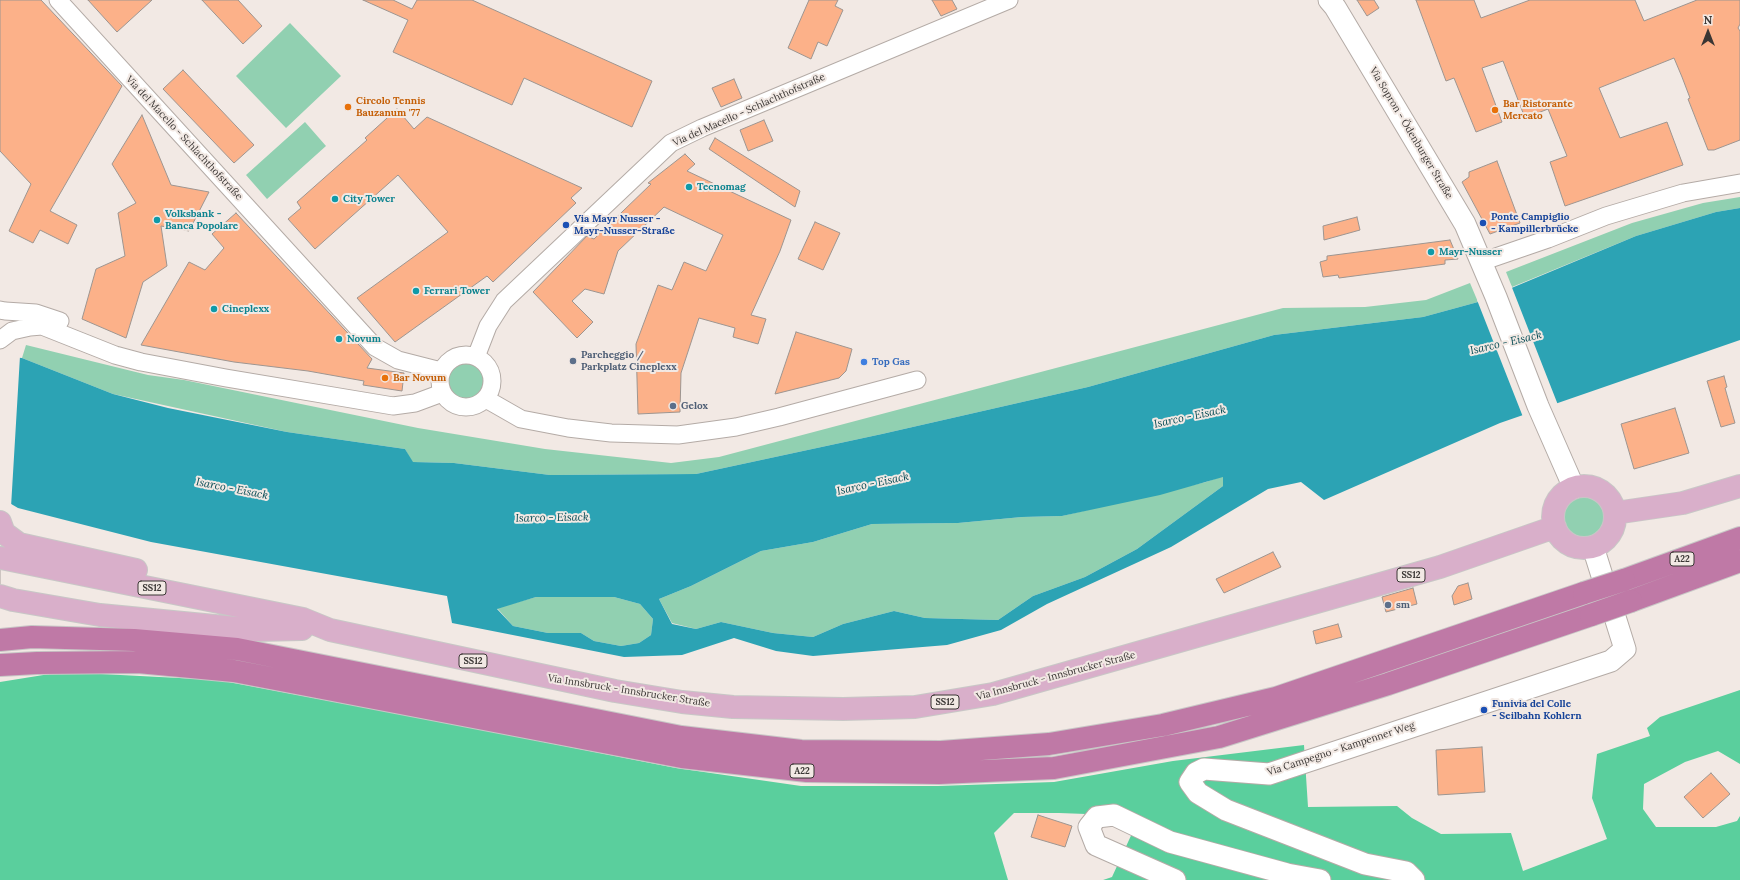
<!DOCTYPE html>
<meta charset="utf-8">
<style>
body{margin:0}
#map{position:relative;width:1740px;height:880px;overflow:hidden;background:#f2e9e4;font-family:Lora,serif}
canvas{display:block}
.north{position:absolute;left:1688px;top:12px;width:40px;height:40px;-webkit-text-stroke:3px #f2e9e4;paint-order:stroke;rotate:0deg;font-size:11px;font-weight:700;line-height:16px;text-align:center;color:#3a3634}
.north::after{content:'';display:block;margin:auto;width:14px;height:18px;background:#3a3634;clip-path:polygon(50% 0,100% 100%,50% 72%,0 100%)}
</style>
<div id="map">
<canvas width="1740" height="880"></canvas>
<div class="north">N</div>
</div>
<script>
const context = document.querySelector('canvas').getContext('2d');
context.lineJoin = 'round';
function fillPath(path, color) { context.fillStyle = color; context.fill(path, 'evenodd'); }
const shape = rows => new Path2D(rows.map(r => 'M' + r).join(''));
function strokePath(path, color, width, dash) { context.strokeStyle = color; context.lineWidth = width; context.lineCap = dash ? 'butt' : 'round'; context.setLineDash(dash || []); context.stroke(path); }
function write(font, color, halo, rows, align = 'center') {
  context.font = font + ' Lora,serif'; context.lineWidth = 4; context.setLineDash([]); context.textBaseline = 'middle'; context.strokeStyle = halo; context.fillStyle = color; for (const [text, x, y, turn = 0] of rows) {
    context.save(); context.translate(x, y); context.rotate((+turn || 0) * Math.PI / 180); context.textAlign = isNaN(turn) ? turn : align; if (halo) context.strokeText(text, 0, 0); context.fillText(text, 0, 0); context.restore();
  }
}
const green = shape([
 [290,23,341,76,286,128,236,76],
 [305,122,326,146,267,199,246,175],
 [1740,197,1740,208,1716,212,1636,236,1512,287,1506,272,1632,223,1703,203],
 [1470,283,1478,302,1423,317,1274,335,1088,387,882,434,696,474,550,475,454,463,412,462,405,449,287,432,113,394,22,358,26,345,148,375,184,380,418,428,545,449,671,463,719,457,1283,308,1365,307,1426,300],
 '444 381a22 22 0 1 1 44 0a22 22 0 1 1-44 0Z',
 [1223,476,1223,486,1137,549,1085,577,1033,596,998,620,925,618,894,611,843,624,813,637,773,633,721,622,696,629,672,623,659,599,691,586,761,551,813,542,872,524,958,523,1022,517,1062,516,1206,482],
 '1561 518a22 22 0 1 1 44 0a22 22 0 1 1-44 0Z',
 [536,597,614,597,640,604,653,619,651,635,639,643,621,646,594,641,581,633,548,633,513,626,497,608]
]);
const forest = shape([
 [62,672,218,680,442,722,676,768,801,786,938,786,1054,782,1173,761,1304,745,1308,807,1397,806,1412,818,1441,834,1511,833,1523,871,1607,839,1592,798,1597,754,1650,736,1647,728,1660,717,1740,690,1740,764,1718,751,1685,762,1644,784,1643,809,1656,827,1716,827,1737,821,1740,816,1740,880,1103,880,1112,877,1140,816,1059,813,1014,813,994,833,1008,880,0,880,0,682]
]);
const water = shape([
 [1740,208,1740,340,1500,423,1324,500,1301,482,1268,489,1171,547,1047,604,1001,630,947,645,813,656,776,651,734,638,682,655,624,657,452,623,447,596,151,542,18,508,1,498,0,356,22,358,113,394,168,408,287,432,405,449,413,462,454,463,550,475,696,474,882,434,1088,387,1274,335,1423,317,1478,302,1636,236,1716,212],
 [1223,477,1223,486,1137,549,1085,577,1033,596,998,620,925,618,894,611,843,624,813,637,773,633,721,622,696,629,672,624,659,599,691,586,761,551,813,542,872,524,958,523,1022,517,1062,516,1160,495],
 [536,597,614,597,640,604,653,619,651,635,639,643,621,646,594,641,581,633,548,633,513,626,497,609]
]);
const pier = shape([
 [1511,285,1558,405,1523,417,1477,300],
 [0,354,20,356,11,507,0,500]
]);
const building = shape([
 [0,0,41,0,122,86,50,211,77,225,68,244,40,230,33,243,9,231,31,184,0,151,0,0],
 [88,0,152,0,117,32,88,0],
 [202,0,238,0,262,26,243,44,202,0],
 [363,0,393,0,412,9,417,0,472,0,652,81,632,127,524,78,512,105,393,52,408,20,363,0],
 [809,0,838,0,835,6,843,10,827,46,818,42,811,59,788,48,809,0],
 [932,0,952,0,957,9,941,16,932,0],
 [1357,0,1374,0,1379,8,1367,16,1357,0],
 [1416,0,1474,0,1481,18,1530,0,1635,0,1644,21,1697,0,1740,0,1740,24,1738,28,1740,31,1740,140,1714,150,1708,150,1688,99,1690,98,1682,77,1674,58,1599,88,1620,138,1667,122,1683,165,1565,206,1550,162,1567,156,1548,109,1525,118,1503,61,1482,68,1502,122,1476,132,1454,78,1446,81,1416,0],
 [183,70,254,145,234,163,163,89,183,70],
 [734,79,742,98,721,107,712,88,734,79],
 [397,109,414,129,427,117,582,188,571,198,576,203,493,282,487,276,395,342,357,298,448,232,398,175,315,249,288,219,301,208,297,202,367,140,365,138,397,109],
 [142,115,171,185,209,192,189,231,161,226,167,266,143,282,126,338,82,319,96,269,125,256,118,213,136,203,112,164,142,115],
 [764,120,773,141,748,151,740,130,764,120],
 [715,138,800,191,795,207,709,149,715,138],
 [685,154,695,164,687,171,791,220,780,251,751,315,766,319,758,344,733,337,735,328,699,318,681,373,680,412,638,414,636,344,658,285,672,290,684,262,706,271,723,235,664,207,618,251,604,294,585,289,572,301,593,322,577,338,533,292,587,236,594,239,651,184,648,183,685,154],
 [1497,161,1520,223,1490,234,1462,182,1469,177,1469,172,1497,161],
 [236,213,372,359,367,368,404,373,402,391,363,385,364,381,308,371,234,362,141,345,189,262,205,270,224,248,212,234,236,213],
 [1357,217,1360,230,1324,240,1323,226,1357,217],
 [815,222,840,233,823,270,798,259,815,222],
 [1450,240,1458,259,1445,260,1445,264,1339,278,1338,275,1323,277,1320,262,1327,260,1327,256,1450,240],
 [796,332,852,349,846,371,839,378,775,394,796,332],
 [1724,376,1727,387,1725,388,1735,423,1721,427,1707,381,1724,376],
 [1675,408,1689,453,1634,469,1621,424,1675,408],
 [1273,552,1281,567,1224,593,1216,579,1273,552],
 [1468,583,1472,599,1454,605,1452,596,1458,586,1468,583],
 [1413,588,1417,604,1386,612,1382,597,1413,588],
 [1338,624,1342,637,1316,644,1313,631,1338,624],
 [1482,747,1485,792,1438,795,1436,750,1482,747],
 [1711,773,1730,794,1703,818,1684,797,1711,773],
 [1038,815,1072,826,1065,847,1031,837,1038,815]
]);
const primaryTunnel = shape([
 [0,573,1,573]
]);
const minor = shape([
 [58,0,375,347,398,360,441,371],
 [1481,262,1548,239,1606,216,1683,193,1740,183],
 [0,310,5,311,36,313,60,321],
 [0,340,12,331,30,327,42,326,115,355,141,362,226,378,393,406,415,403,442,393],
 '440 381a26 26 0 1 1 52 0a26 26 0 1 1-52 0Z',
 [476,357,488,326,504,301,671,143,702,128,1009,0],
 [486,399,521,419,568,428,611,433,678,435,736,427,779,417,917,380]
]);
const tertiary = shape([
 [1329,0,1335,7,1465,224,1496,297,1538,406,1574,488],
 [1175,880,1096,845,1089,827,1097,817,1114,815,1170,842,1287,874,1320,880],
 [1414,880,1406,872,1365,864,1226,810,1198,793,1190,782,1196,773,1204,769,1269,774,1611,661,1625,649,1593,547]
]);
const primary = shape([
 '1553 517a31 31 0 1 1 62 0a31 31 0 1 1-62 0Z',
 [1615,513,1683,503,1740,486],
 [0,522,4,533,19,544,136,570],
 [1,558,303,619,330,630,615,691,682,702,733,707,843,709,915,707,993,694,1440,567,1555,527],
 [0,596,13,600,100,615,256,630,302,629]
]);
const motorway = shape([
 [1624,580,1740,538],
 [1631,601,1740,561],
 [0,640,32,637,134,640,237,649,681,737,801,751,941,752,1049,744,1163,725,1276,698,1584,593],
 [0,665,37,663,138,662,234,671,682,757,807,771,939,773,1054,768,1219,737,1388,684,1591,615]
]);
const motorwayBridge = shape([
 [1584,593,1624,580],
 [1591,615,1631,601]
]);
const markers = [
 [348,107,4,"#e8710a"],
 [1495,110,4,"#e8710a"],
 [689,187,4,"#0f9aa8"],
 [335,199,4,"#0f9aa8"],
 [157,220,4,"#0f9aa8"],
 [1483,223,4,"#1a4fb4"],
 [566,225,4,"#1a4fb4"],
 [1431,252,4,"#0f9aa8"],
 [416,291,4,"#0f9aa8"],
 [214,309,4,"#0f9aa8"],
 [339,339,4,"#0f9aa8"],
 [573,361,4,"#5c6f8a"],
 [864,362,4,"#3f7fe0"],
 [385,378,4,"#e8710a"],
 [673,406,4,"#5c6f8a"],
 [1388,605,4,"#5c6f8a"],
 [1484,710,4,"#1a4fb4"]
];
const shields = [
 [1682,559,24],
 [1411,575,28],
 [152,588,28],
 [473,661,28],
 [945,702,28],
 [802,771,24]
];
const shieldNames = [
 ["A22",1682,559],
 ["SS12",1411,575],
 ["SS12",152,588],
 ["SS12",473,661],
 ["SS12",945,702],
 ["A22",802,771]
];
const foodNames = [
 ["Circolo Tennis",356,101],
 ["Bauzanum '77",356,113],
 ["Bar Ristorante",1503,104],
 ["Mercato",1503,116],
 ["Bar Novum",393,378]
];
const streetNames = [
 ["Via del Macello - Schlachthofstraße",749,110,-24],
 ["Via Sopron - Ödenburger Straße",1411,133,59],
 ["Via del Macello - Schlachthofstraße",184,138,47],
 ["Via Innsbruck - Innsbrucker Straße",1056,676,-15],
 ["Via Innsbruck - Innsbrucker Straße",629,691,9],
 ["Via Campegno - Kampenner Weg",1341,749,-18]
];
const cultureNames = [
 ["Tecnomag",697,187],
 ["City Tower",343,199],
 ["Volksbank -",165,214],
 ["Banca Popolare",165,226],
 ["Mayr-Nusser",1439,252],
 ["Ferrari Tower",424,291],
 ["Cineplexx",222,309],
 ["Novum",347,339]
];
const transitNames = [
 ["Ponte Campiglio",1491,217],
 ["- Kampillerbrücke",1491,229],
 ["Via Mayr Nusser -",574,219],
 ["Mayr-Nusser-Straße",574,231],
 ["Funivia del Colle",1492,704],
 ["- Seilbahn Kohlern",1492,716]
];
const serviceNames = [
 ["Parcheggio /",581,355],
 ["Parkplatz Cineplexx",581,367],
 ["Gelox",681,406],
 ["sm",1396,605]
];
const shopNames = [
 ["Top Gas",872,362]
];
const waterNames = [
 ["Isarco - Eisack",1506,343,-13],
 ["Isarco - Eisack",1190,417,-12],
 ["Isarco - Eisack",873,484,-12],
 ["Isarco - Eisack",232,489,11],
 ["Isarco - Eisack",552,518,-1]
];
fillPath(green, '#91d0b1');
fillPath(forest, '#5acf9d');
fillPath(water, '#2ca3b4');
fillPath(pier, '#f2e9e4');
fillPath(building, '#fcb189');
strokePath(building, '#9d9590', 1);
strokePath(primaryTunnel, '#cdc5c1', 22, [22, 11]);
strokePath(minor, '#b4aba6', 19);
strokePath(tertiary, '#b4aba6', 23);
strokePath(primary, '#c8c7c6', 24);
strokePath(motorway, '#c8c7c6', 24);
strokePath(minor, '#fff', 17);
strokePath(tertiary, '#fff', 21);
strokePath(primary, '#d9afca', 22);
strokePath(motorway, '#bf79a6', 22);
strokePath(motorwayBridge, '#c8c7c6', 24, []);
strokePath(motorwayBridge, '#bf79a6', 22);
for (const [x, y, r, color] of markers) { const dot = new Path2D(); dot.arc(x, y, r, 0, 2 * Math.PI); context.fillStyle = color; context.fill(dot); strokePath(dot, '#f2e9e4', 1.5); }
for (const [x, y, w] of shields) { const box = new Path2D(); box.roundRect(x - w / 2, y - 7, w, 14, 3); context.fillStyle = '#f2e9e4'; context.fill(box); strokePath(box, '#3a3634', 1); }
write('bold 9px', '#3a3634', null, shieldNames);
write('bold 10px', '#c56008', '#f2e9e4', foodNames, 'left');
write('10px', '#3a3634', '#f2e9e4', streetNames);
write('bold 10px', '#0d838f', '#f2e9e4', cultureNames, 'left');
write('bold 10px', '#164399', '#f2e9e4', transitNames, 'left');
write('bold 10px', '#4e5e75', '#f2e9e4', serviceNames, 'left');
write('bold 10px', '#366cbe', '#f2e9e4', shopNames, 'left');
write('italic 11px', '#074c55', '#f2e9e4', waterNames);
</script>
